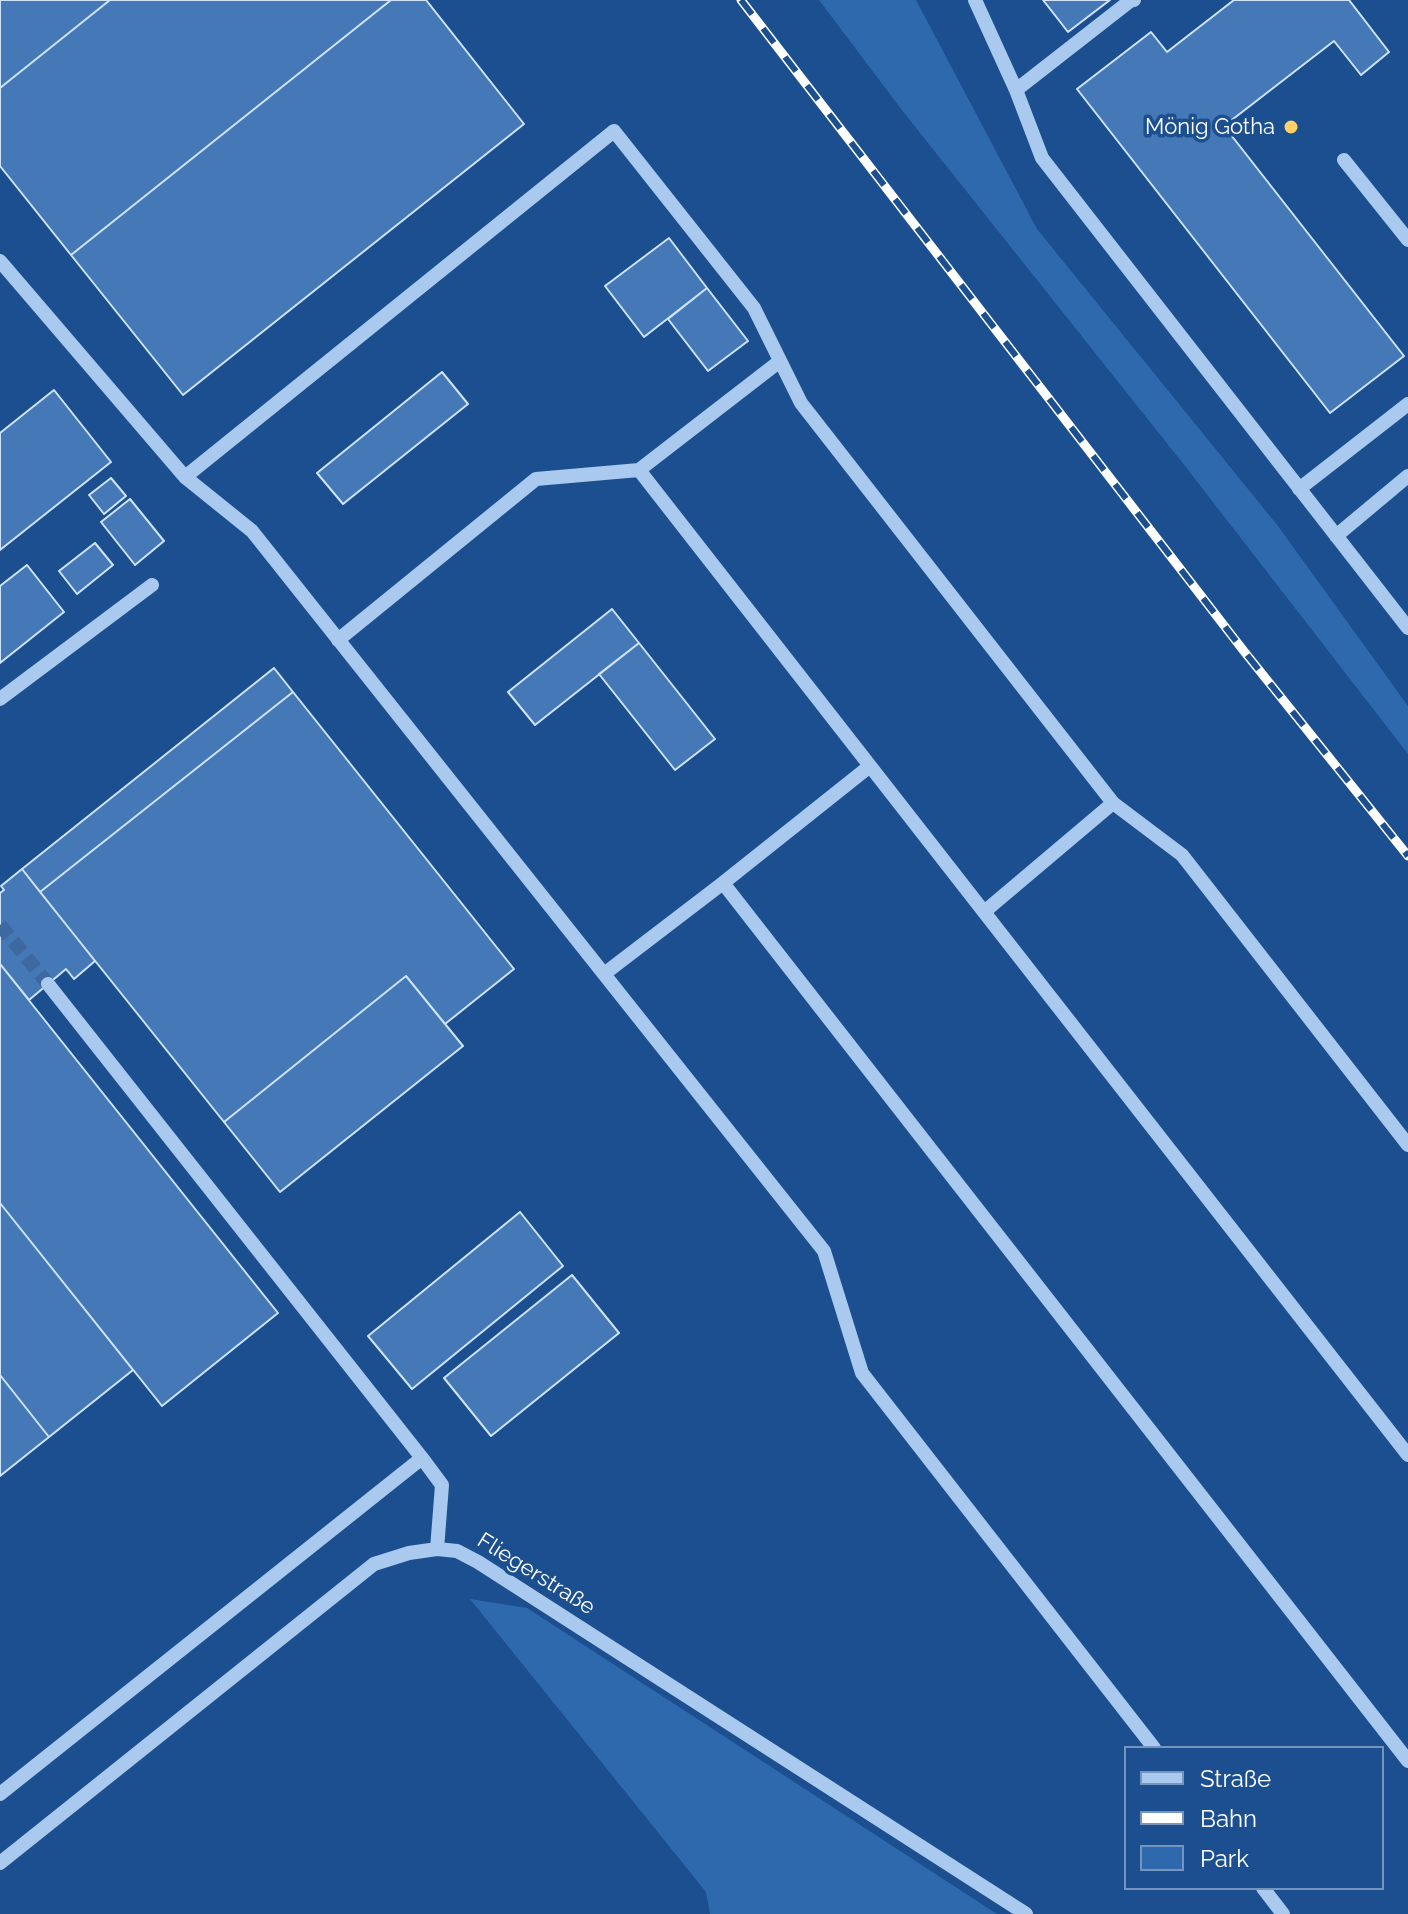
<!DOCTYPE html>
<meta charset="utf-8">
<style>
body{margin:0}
#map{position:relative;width:1408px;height:1914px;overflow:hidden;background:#1b4f8f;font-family:Raleway,sans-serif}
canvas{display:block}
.legend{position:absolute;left:1124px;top:1746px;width:260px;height:144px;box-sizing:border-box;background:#1b4f8f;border:2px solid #7695bc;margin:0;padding:10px 14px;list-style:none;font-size:24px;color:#fff}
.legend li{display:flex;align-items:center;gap:16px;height:40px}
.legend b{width:40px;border:2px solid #7695bc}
</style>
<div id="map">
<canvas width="1408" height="1914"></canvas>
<ul class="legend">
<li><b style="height:10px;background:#a9c9ee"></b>Straße</li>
<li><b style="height:10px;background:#fff"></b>Bahn</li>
<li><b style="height:22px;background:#2e69ad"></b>Park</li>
</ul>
</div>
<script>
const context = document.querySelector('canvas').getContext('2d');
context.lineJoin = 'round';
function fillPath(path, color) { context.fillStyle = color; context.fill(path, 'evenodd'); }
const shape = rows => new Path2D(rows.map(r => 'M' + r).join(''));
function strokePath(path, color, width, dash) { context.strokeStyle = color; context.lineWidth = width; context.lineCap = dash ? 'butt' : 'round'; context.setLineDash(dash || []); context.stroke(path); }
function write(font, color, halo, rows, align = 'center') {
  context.font = font + ' Raleway,sans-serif'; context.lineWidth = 7; context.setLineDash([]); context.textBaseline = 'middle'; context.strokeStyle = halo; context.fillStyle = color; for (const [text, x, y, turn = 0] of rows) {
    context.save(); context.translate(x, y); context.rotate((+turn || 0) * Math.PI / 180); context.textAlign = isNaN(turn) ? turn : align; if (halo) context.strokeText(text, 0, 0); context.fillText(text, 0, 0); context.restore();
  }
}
const green = shape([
 [819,0,916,0,1037,229,1278,526,1408,706,1408,754,1185,466,901,109],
 [470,1599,527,1608,997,1914,710,1914,706,1892]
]);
const building = shape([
 [0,0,110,0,0,88,0,0],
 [110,0,391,0,71,255,0,166,0,88,110,0],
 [391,0,426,0,524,124,183,395,71,255,391,0],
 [1043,0,1110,0,1068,32,1043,0],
 [1234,0,1349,0,1389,52,1361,75,1334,41,1224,126,1404,356,1330,413,1077,89,1151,32,1167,52,1234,0],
 [669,238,707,288,644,337,605,286,669,238],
 [707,288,748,341,708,371,668,319,707,288],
 [442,372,468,404,343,504,317,473,442,372],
 [54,390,111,462,0,550,0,433,54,390],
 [111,478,126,496,104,514,89,495,111,478],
 [130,499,164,541,135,565,101,522,130,499],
 [95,543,113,565,77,594,59,571,95,543],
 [27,565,64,612,0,663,0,586,27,565],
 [612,609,639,643,535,725,508,692,612,609],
 [639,643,715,739,675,770,599,674,639,643],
 [274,668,293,692,40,892,22,869,274,668],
 [293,692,514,969,445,1024,406,976,224,1122,40,892,293,692],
 [22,869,95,961,74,979,66,969,29,1000,0,964,0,893,4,890,1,886,22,869],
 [0,964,278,1313,162,1406,0,1203,0,964],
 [406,976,463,1046,280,1192,224,1122,406,976],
 [0,1203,133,1370,49,1437,0,1375,0,1203],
 [520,1212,563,1266,412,1389,368,1336,520,1212],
 [572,1275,619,1333,491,1436,444,1378,572,1275],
 [0,1375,49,1437,0,1476,0,1375]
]);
const minorTunnel = shape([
 [0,925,48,984]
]);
const minor = shape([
 [975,0,1016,90,1042,158,1408,628],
 [1016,90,1130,1,1134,0],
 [1344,160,1408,240],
 [0,261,185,477,252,531,824,1251,862,1373,1154,1748],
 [780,361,639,470,1408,1455],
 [185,477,614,131,754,308,801,403,1113,803,1182,855,1408,1145],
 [1299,489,1408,404],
 [1336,536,1408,476],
 [338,640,536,479,639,470],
 [0,699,152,585],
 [723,883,870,766],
 [984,912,1113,803],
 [604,974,723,883,1408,1761],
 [422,1458,442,1485,437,1549],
 [0,1794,422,1458,48,984],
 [0,1863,374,1564,409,1553,437,1549,457,1551,478,1562,1026,1914],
 [1263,1888,1283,1914]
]);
const rail = shape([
 [741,0,1243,650,1408,856]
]);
const markers = [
 [1291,127,8,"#ffd166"]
];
const poiNames = [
 ["Mönig Gotha",1275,127]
];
const streetNames = [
 ["Fliegerstraße",536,1574,32]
];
fillPath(green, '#2e69ad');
fillPath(building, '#4478b7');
strokePath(building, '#cfe3fa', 2);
strokePath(minorTunnel, '#3d69a0', 14, [14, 7]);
strokePath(minor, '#a9c9ee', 14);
strokePath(rail, '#fff', 9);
strokePath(rail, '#1b4f8f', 6, [18]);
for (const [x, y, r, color] of markers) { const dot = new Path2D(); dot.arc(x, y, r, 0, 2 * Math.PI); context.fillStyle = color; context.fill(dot); strokePath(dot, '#1b4f8f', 3); }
write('22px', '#fff', '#1b4f8f', poiNames, 'right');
write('22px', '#fff', '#1b4f8f', streetNames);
</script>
